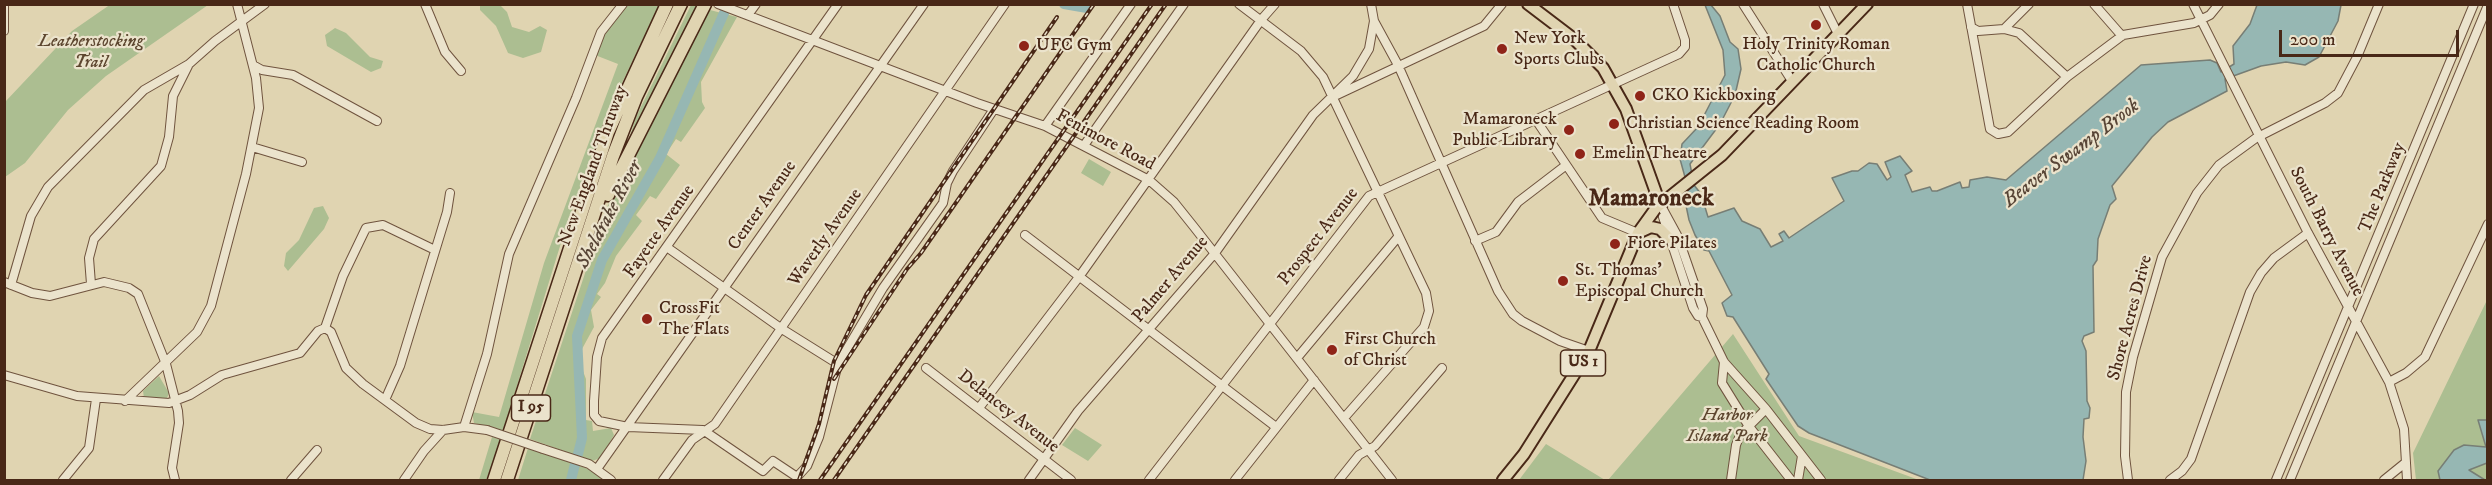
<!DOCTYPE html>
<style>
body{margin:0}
#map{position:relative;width:2492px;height:485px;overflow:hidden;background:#e0d4b1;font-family:"IM FELL DW Pica",serif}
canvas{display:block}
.frame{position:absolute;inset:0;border:6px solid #492817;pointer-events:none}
.scale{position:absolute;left:2279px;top:30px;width:180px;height:27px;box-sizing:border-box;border:3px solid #492817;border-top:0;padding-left:8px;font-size:18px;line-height:21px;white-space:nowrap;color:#492817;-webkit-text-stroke:4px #ebe3cc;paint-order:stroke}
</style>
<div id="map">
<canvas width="2492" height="485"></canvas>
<div class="frame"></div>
<div class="scale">200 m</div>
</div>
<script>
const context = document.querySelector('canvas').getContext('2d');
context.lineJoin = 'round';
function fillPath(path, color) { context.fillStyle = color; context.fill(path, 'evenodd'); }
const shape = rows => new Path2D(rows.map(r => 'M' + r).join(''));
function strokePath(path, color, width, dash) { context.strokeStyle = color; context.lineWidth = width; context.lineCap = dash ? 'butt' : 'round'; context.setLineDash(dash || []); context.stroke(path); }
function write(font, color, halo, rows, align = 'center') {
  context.font = font + ' "IM FELL DW Pica",serif'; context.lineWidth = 4.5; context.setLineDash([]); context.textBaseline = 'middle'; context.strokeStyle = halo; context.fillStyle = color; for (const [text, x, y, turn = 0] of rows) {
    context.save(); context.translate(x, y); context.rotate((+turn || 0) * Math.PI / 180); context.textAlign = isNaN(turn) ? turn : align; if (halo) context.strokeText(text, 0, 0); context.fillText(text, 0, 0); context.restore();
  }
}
const green = shape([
 [111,4,208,5,106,76,68,110,25,163,5,177,5,102,72,31],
 [480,5,500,5,507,12,512,27,529,32,540,26,547,30,541,52,523,58,508,53,496,26,480,10],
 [626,5,659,5,604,121,565,230,503,431,474,423,472,412,499,417,544,263,618,64,595,55,608,26],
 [691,5,696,5,698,7,630,140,629,139,636,117],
 [710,10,737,17,701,82,702,102,705,108,681,142,676,139,666,154,680,165,656,199,650,196,636,215,642,221,616,256,605,283,597,294,601,297,591,310,594,327,582,349,581,366,586,379,586,420,592,421,593,431,611,428,614,435,601,458,592,461,530,439,607,207,706,12],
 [335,28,346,33,370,57,383,61,381,68,371,72,327,46,325,35],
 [1089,159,1111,172,1103,186,1081,173],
 [323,206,329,218,324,229,288,271,284,266,286,253,299,240,314,208],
 [2487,300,2487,480,2416,480,2413,453],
 [1733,334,1799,436,1919,480,1608,480],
 [159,376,169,393,167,398,144,398,143,391],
 [1075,428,1102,445,1088,461,1062,445],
 [492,437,502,440,486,480,479,480],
 [1546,444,1605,480,1519,480],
 [528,448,594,471,603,480,518,480]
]);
const water = shape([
 [1705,5,1711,5,1720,16,1730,42,1738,49,1741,69,1735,95,1720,124,1690,164,1694,185,1701,194,1708,217,1734,208,1742,221,1760,229,1771,247,1783,241,1779,234,1784,231,1789,238,1844,201,1832,178,1852,171,1858,171,1869,163,1877,164,1887,180,1891,177,1885,162,1900,156,1912,171,1905,175,1912,192,1930,187,1932,191,1937,191,1960,182,1962,188,1969,187,1970,180,1987,177,2006,180,2141,65,2210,60,2217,63,2221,72,2234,64,2233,46,2250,24,2257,5,2341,5,2338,21,2319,57,2305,65,2286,62,2261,66,2225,79,2227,91,2168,122,2152,137,2112,186,2116,199,2110,205,2098,239,2097,260,2093,266,2094,332,2084,336,2082,341,2086,351,2087,401,2090,408,2089,418,2084,419,2083,437,2086,461,2083,480,1930,480,1809,433,1798,426,1766,379,1769,374,1733,317,1727,316,1722,303,1732,295,1709,251,1704,250,1695,235,1689,220,1683,191,1688,188,1680,159,1682,144,1698,127,1725,75,1723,50,1705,5],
 [2478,420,2487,420,2487,463,2469,470,2485,480,2440,480,2438,471,2454,450,2464,445,2486,447,2478,420]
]);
const river = shape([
 [1064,4,1087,8,1089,4],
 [578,454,582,438,577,336,602,260,660,158,728,4],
 [571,480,575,464]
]);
const minor = shape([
 [425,4,445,52,461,71],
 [718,4,977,103,1045,126,1149,180,1174,202,1194,227,1392,480],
 [838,4,602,338,597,357,594,401,594,415,599,421,628,427,703,430,763,471,773,461,797,477,807,466,819,437,838,364,883,288,943,203,947,183,953,171,994,109],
 [1239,4,1301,51,1323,77,1426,293,1429,311,1424,327,1344,418],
 [1371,4,1374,21,1398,65,1498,291,1513,314,1522,321,1560,341,1589,351],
 [1743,4,1792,81],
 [1823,4,1838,34],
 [1967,4,1990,129,1998,134,2008,132,2067,77,2123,35,2194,23,2210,15,2219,4],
 [2094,4,2122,36],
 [2193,4,2308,233,2389,382,2404,429,2407,480],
 [4,6,4,31],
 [748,15,756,4],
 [1971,27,1978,31,2004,29,2019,33,2067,77],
 [2004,29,2029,4],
 [253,65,262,70,293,75,377,121],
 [1337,95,1484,26,1502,4],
 [1536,120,1602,218,1638,233],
 [1045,126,1131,4],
 [1085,144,1184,4],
 [252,147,302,162],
 [1660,204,1678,237,1703,309,1702,317,1724,362,1766,409,1821,480],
 [1663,217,1693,308,1698,316,1702,317],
 [1025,235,1276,427],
 [1475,241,1496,232,1518,202,1565,166],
 [668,248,782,329,838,364],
 [4,282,32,293,50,296,104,282,129,288,138,294,166,364,178,411,179,423,172,468,175,480],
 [91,284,89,258,94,239,161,166,169,137,173,96,188,66],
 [11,285,31,216,48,187,144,90,189,64,215,41,265,4],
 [325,328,331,332,346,368,363,384,416,423,430,429,443,430,464,427,487,430],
 [325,328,343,276,366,228,383,225,435,250],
 [1297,358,1398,237],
 [1724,362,1722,383,1748,425,1791,480],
 [926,368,1071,480],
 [4,375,77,396,169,403,190,395,222,375,300,353,318,331,325,328],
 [2389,382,2406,373,2425,357,2488,224],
 [385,400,400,366,447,212,450,193],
 [125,401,197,332,211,306,246,174,259,108,256,78,237,4],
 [979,408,1079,277,1261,20,1275,4],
 [464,427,487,354,509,254,576,98,601,32,623,4],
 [543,449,589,464,611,480],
 [597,469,924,4],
 [63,480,89,448,96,399],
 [291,480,317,450],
 [404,480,424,451,443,430],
 [663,480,692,440,715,424,1005,4],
 [1029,480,1078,411,1215,253,1313,115,1353,76,1369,49,1374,21],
 [1149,480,1369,196,1679,54,1685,47,1685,40,1673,4],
 [1235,480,1314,380],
 [1339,480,1359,455,1375,446,1442,368],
 [1731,480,1736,445,1740,435,1766,409],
 [1798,480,1802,456],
 [2128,480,2125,456,2126,392,2133,357,2162,257,2197,193,2219,165,2256,138,2325,103,2338,93,2357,57,2379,4],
 [2170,480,2182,471,2191,459,2250,292,2261,273,2274,258,2308,233],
 [2276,480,2474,4],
 [2290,480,2488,5],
 [2384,480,2405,463]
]);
const major = shape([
 [1528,4,1574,39,1603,68,1626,109,1660,204],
 [1638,233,1651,227,1660,229,1669,238],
 [1503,480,1524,454,1589,351,1638,233,1656,208,1722,155,1867,4]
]);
const highway = shape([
 [608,195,705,4],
 [494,480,608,132,667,4],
 [507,480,613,156,636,97,681,4]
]);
const rail = shape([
 [834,379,907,269,921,253,1094,4],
 [799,480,819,424,834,361,866,295,1057,17],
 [820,480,1152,4],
 [834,480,1166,4]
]);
const minorBridge = shape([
 [487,430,543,449]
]);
const markers = [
 [1816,25,6,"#8f2418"],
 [1024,46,6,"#8f2418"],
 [1502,49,6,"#8f2418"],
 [1640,96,6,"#8f2418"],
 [1614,124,6,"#8f2418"],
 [1569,130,6,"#8f2418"],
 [1580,154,6,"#8f2418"],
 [1615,244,6,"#8f2418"],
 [1563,281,6,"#8f2418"],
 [647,319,6,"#8f2418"],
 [1332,350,6,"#8f2418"]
];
const shields = [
 [1583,363,45],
 [531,408,39]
];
const shieldNames = [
 ["US 1",1583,363],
 ["I 95",531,408]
];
const poiNames = [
 ["New York",1514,39],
 ["Sports Clubs",1514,60],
 ["Holy Trinity Roman",1816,45,"center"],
 ["Catholic Church",1816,66,"center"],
 ["UFC Gym",1036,46],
 ["CKO Kickboxing",1652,96],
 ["Mamaroneck",1557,120,"right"],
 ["Public Library",1557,141,"right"],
 ["Christian Science Reading Room",1626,124],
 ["Emelin Theatre",1592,154],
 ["Fiore Pilates",1627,244],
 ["St. Thomas'",1575,271],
 ["Episcopal Church",1575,292],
 ["CrossFit",659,309],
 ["The Flats",659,330],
 ["First Church",1344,340],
 ["of Christ",1344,361]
];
const parkNames = [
 ["Leatherstocking",91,42],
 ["Trail",91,63],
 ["Harbor",1727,416],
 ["Island Park",1727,437]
];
const streetNames = [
 ["Fenimore Road",1105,141,28],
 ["New England Thruway",594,166,-70],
 ["The Parkway",2383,188,-68],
 ["Center Avenue",763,206,-55],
 ["Fayette Avenue",660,232,-55],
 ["South Barry Avenue",2326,232,63],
 ["Prospect Avenue",1319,237,-52],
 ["Waverly Avenue",826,238,-55],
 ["Palmer Avenue",1171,280,-50],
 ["Shore Acres Drive",2131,318,-75],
 ["Delancey Avenue",1008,412,38]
];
const waterNames = [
 ["Beaver Swamp Brook",2072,154,-37],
 ["Sheldrake River",610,215,-62]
];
const districtNames = [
 ["Mamaroneck",1651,200]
];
fillPath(green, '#acbe91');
fillPath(water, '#96b7b3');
strokePath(water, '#777e75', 1.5);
strokePath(river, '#96b7b3', 10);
strokePath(minor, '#6f533e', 10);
strokePath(major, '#492817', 14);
strokePath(highway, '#492817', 15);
strokePath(minor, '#ebe3cc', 8);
strokePath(major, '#e0d4b1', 10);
strokePath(highway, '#e0d4b1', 12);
strokePath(rail, '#492817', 4);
strokePath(rail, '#ebe3cc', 1.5, [4.5]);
strokePath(minorBridge, '#6f533e', 10, []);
strokePath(minorBridge, '#ebe3cc', 8);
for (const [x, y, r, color] of markers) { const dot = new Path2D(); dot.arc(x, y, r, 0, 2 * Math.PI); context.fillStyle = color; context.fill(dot); strokePath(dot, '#ebe3cc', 2); }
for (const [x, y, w] of shields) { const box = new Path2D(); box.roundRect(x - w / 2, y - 13, w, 26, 4.5); context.fillStyle = '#ebe3cc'; context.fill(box); strokePath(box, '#492817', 1.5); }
write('bold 16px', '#492817', null, shieldNames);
write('18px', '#492817', '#ebe3cc', poiNames, 'left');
write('italic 18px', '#5d462f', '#ebe3cc', parkNames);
write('18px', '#492817', '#ebe3cc', streetNames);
write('italic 20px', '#584536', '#ebe3cc', waterNames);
write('bold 24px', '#492817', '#ebe3cc', districtNames);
</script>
